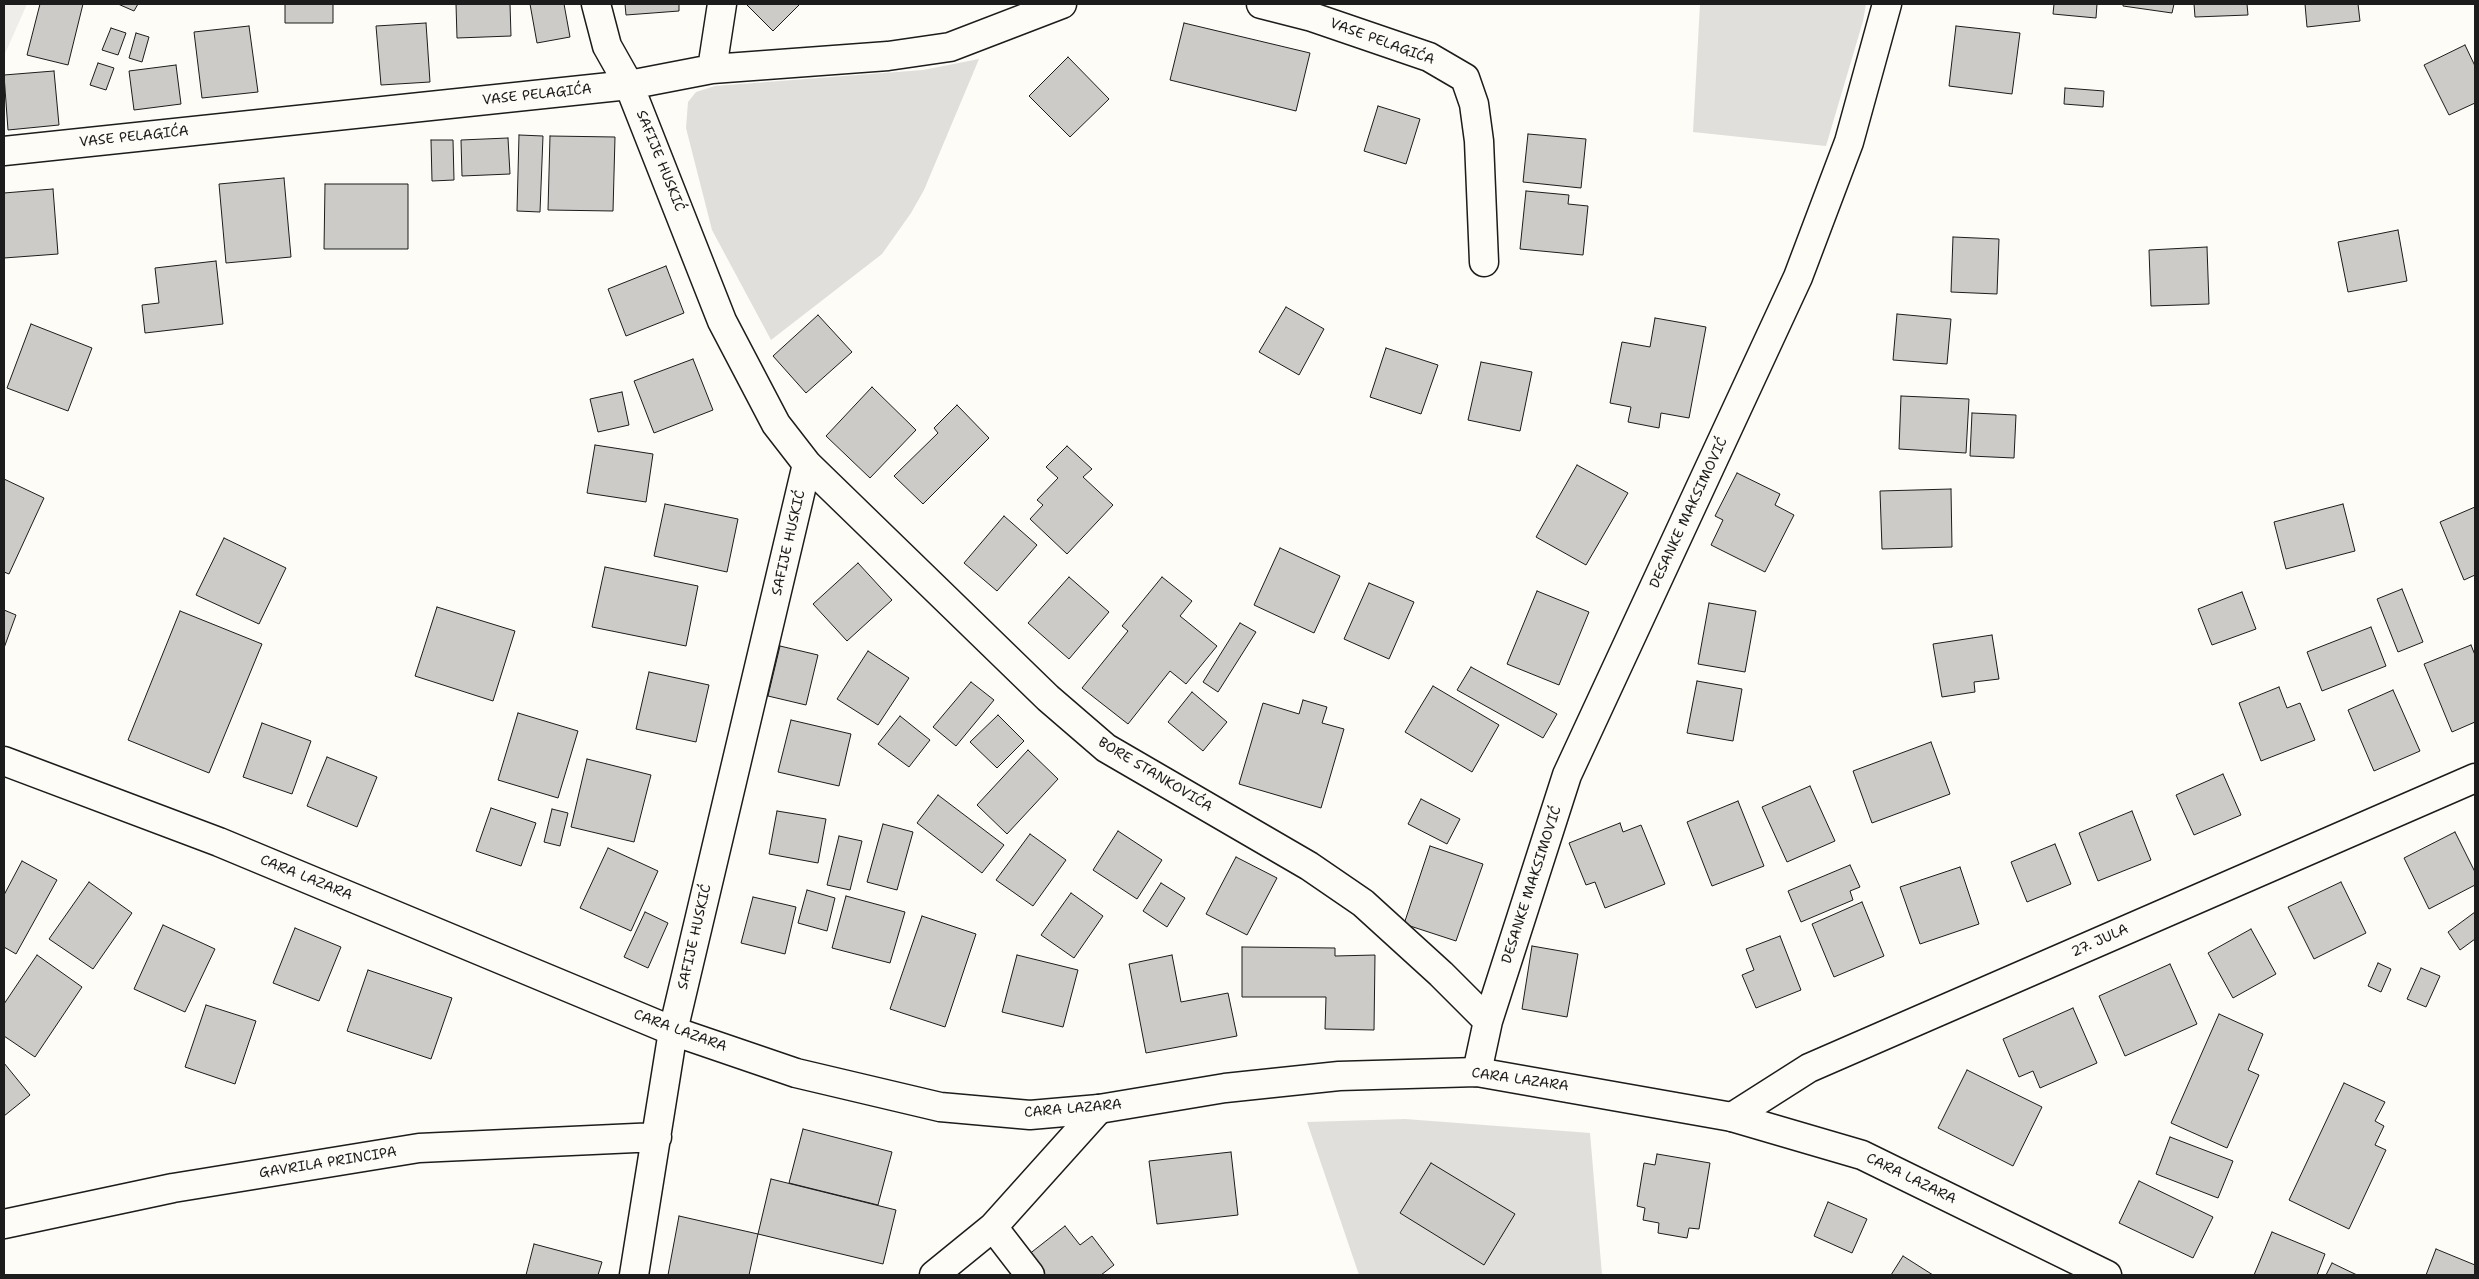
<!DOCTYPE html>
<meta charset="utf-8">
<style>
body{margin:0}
#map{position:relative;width:2479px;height:1279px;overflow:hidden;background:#fdfcf7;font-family:"Shantell Sans",sans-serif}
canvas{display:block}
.frame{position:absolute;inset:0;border:5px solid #1c1c1c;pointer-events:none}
</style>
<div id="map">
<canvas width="2479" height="1279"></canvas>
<div class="frame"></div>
</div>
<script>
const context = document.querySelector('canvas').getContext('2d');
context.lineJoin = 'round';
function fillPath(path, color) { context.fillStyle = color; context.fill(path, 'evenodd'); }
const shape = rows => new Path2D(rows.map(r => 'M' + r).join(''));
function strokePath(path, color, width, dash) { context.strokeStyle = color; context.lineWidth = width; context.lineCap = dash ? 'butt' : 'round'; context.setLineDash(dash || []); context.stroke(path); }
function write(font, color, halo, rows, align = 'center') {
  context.font = font + ' "Shantell Sans",sans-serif'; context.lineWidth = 4.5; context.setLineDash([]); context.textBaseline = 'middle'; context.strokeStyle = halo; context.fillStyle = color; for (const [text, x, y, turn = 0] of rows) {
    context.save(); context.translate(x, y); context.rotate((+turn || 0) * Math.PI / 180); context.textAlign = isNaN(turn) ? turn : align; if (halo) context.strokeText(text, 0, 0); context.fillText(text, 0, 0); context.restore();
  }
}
const built = shape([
 [4,4,27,4,4,56]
]);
const green = shape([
 [1700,4,1866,4,1863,21,1826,146,1693,132],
 [979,59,924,190,911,213,882,254,771,340,712,230,686,128,688,102,696,92,715,86,923,70],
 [1405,1119,1590,1133,1602,1275,1359,1275,1307,1122]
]);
const building = shape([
 [40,4,83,4,68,65,27,55,40,4],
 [118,4,138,4,134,11,118,4],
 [285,4,333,4,333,23,285,23,285,4],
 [456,4,510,4,511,36,457,38,456,4],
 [530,4,564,4,570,37,537,43,530,4],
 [625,4,679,4,679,11,626,15,625,4],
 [746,4,800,4,773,31,746,4],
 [2054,4,2097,4,2096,18,2053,14,2054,4],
 [2123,4,2174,4,2172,13,2123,6,2123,4],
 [2194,4,2247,4,2248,15,2195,17,2194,4],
 [2305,4,2358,4,2360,21,2307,27,2305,4],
 [426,23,430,82,381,85,376,26,426,23],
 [1184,23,1310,53,1296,111,1170,80,1184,23],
 [249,26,258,92,202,98,194,32,249,26],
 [1956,26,2020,33,2012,94,1949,86,1956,26],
 [111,28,126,33,118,55,102,50,111,28],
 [136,33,149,37,142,62,129,58,136,33],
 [2465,45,2475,66,2475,103,2449,115,2424,65,2465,45],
 [1068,57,1109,99,1070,137,1029,96,1068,57],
 [98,63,114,68,106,90,90,85,98,63],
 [176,65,181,104,134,110,129,71,176,65],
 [54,71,59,125,8,130,4,75,54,71],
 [2065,88,2104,91,2103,107,2064,104,2065,88],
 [1378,106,1420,119,1406,164,1364,151,1378,106],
 [1528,134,1586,139,1581,188,1523,182,1528,134],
 [519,135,543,136,540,212,517,211,519,135],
 [550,136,615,137,613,211,548,210,550,136],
 [508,138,510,174,462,176,461,140,508,138],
 [431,140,453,140,454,180,432,181,431,140],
 [284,178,291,257,226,263,219,184,284,178],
 [325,184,408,184,408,249,324,249,325,184],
 [53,189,58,254,4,258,4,193,53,189],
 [1526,191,1569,195,1568,204,1588,206,1583,255,1520,249,1526,191],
 [2398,230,2407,281,2348,292,2338,242,2398,230],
 [1953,237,1999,239,1997,294,1951,292,1953,237],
 [2207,247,2209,304,2151,306,2149,250,2207,247],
 [216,261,223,324,145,333,142,305,159,303,155,268,216,261],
 [666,266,684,313,626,336,608,289,666,266],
 [1286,307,1324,329,1299,375,1259,352,1286,307],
 [1897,314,1951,319,1947,364,1893,360,1897,314],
 [818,315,852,352,806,393,773,356,818,315],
 [1655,318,1706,327,1689,418,1661,413,1659,428,1628,422,1631,407,1610,403,1622,342,1650,347,1655,318],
 [31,324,92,348,68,411,7,388,31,324],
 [1386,348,1438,365,1421,414,1370,397,1386,348],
 [693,359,713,410,654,433,634,381,693,359],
 [1481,362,1532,372,1520,431,1468,420,1481,362],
 [872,387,916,430,870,478,826,436,872,387],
 [622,392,629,425,598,432,590,399,622,392],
 [1901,396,1969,399,1966,453,1899,449,1901,396],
 [957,405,989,438,923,504,894,476,938,433,934,428,957,405],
 [1972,413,2016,415,2014,458,1970,456,1972,413],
 [595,445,653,454,646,502,587,493,595,445],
 [1067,446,1092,469,1083,477,1113,505,1067,554,1030,519,1043,505,1037,500,1058,478,1046,467,1067,446],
 [1577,465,1628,493,1586,565,1536,537,1577,465],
 [1737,473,1780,494,1775,505,1794,515,1765,572,1711,545,1723,520,1715,516,1737,473],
 [4,479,44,498,9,574,4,572,4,479],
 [1951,489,1952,547,1882,549,1880,491,1951,489],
 [665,504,738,519,727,572,654,556,665,504],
 [2343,504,2355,551,2286,569,2274,522,2343,504],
 [2475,507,2475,575,2464,580,2440,522,2475,507],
 [1004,516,1037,545,997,591,964,563,1004,516],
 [224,538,286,568,259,624,196,595,224,538],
 [1280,548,1340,576,1314,633,1254,605,1280,548],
 [858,563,892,600,847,641,813,604,858,563],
 [605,567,698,586,686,646,592,627,605,567],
 [1069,577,1109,612,1069,659,1028,623,1069,577],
 [1162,577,1192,601,1180,616,1217,646,1186,684,1170,671,1128,724,1082,688,1128,631,1122,626,1162,577],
 [1369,583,1414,602,1389,659,1344,639,1369,583],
 [2402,589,2423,642,2398,652,2377,599,2402,589],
 [1537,591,1589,612,1559,685,1507,664,1537,591],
 [2242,592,2256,629,2212,645,2198,609,2242,592],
 [1709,603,1756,611,1745,672,1698,664,1709,603],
 [437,607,515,631,493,701,415,676,437,607],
 [4,610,16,615,4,648,4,610],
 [180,611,262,644,209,773,128,740,180,611],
 [1240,623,1256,632,1218,692,1203,682,1240,623],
 [2371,627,2386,666,2322,691,2307,652,2371,627],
 [1992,635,1999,679,1974,682,1975,692,1942,697,1933,644,1992,635],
 [2471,645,2475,655,2475,722,2452,732,2424,664,2471,645],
 [780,646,818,655,806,705,768,696,780,646],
 [868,651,909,678,878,725,837,699,868,651],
 [1471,667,1557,714,1543,738,1457,690,1471,667],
 [649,672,709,685,696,742,636,729,649,672],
 [1697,681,1742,689,1733,741,1687,733,1697,681],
 [971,682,994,700,956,746,933,727,971,682],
 [1433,686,1499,725,1472,772,1405,732,1433,686],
 [2279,687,2287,708,2300,703,2315,740,2261,761,2239,703,2279,687],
 [2393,690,2420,751,2374,771,2348,710,2393,690],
 [1192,692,1227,722,1203,751,1168,722,1192,692],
 [1303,700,1327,707,1322,723,1344,729,1321,808,1239,784,1263,703,1299,714,1303,700],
 [518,713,578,731,558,798,498,780,518,713],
 [998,715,1024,741,997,768,970,742,998,715],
 [900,716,930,740,909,767,878,744,900,716],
 [791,720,851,734,839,786,778,772,791,720],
 [262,723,311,741,292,794,243,777,262,723],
 [1931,742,1950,794,1872,823,1853,771,1931,742],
 [1028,750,1058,779,1007,834,977,805,1028,750],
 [327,757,377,777,357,827,307,806,327,757],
 [587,759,651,775,634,842,571,827,587,759],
 [2223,774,2241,815,2194,835,2176,795,2223,774],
 [1810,786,1835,841,1787,862,1762,807,1810,786],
 [938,795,1004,845,982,873,917,823,938,795],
 [1421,799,1460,819,1447,844,1408,824,1421,799],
 [1738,801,1764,866,1712,886,1687,822,1738,801],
 [491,808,536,823,521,866,476,851,491,808],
 [552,809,568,813,560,846,544,842,552,809],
 [777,811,826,819,818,863,769,854,777,811],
 [2132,811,2151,860,2098,881,2079,833,2132,811],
 [1620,823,1623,832,1641,825,1665,884,1605,908,1595,882,1586,885,1569,843,1620,823],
 [883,824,913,832,897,890,867,882,883,824],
 [1118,831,1162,860,1137,899,1093,870,1118,831],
 [2455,832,2475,872,2475,885,2429,909,2404,858,2455,832],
 [1030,834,1066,860,1033,906,996,880,1030,834],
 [839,836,862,841,850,890,827,885,839,836],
 [2055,844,2071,884,2027,902,2011,862,2055,844],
 [1430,846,1483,864,1456,941,1404,924,1430,846],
 [608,848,658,871,631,931,580,908,608,848],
 [1236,857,1277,878,1247,935,1206,914,1236,857],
 [22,861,57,880,16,954,4,947,4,895,22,861],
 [1850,865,1860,887,1850,891,1853,900,1801,922,1788,891,1850,865],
 [1960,867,1979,924,1920,944,1900,887,1960,867],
 [89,882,132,913,93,969,49,939,89,882],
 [2341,882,2366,933,2314,959,2288,907,2341,882],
 [1161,883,1185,898,1167,927,1143,911,1161,883],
 [807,890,835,898,827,931,798,923,807,890],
 [1071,893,1103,916,1074,958,1041,935,1071,893],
 [846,896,905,912,890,963,832,948,846,896],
 [753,897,796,907,785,954,741,943,753,897],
 [1862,902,1884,956,1834,977,1812,924,1862,902],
 [645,912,668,923,648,968,624,957,645,912],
 [2475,912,2475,939,2460,950,2448,932,2475,912],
 [922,916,976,934,945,1027,890,1009,922,916],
 [163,925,215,949,185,1012,134,989,163,925],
 [295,928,341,947,319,1001,273,983,295,928],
 [2251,929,2276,974,2233,998,2208,953,2251,929],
 [1780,936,1801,990,1756,1008,1742,975,1754,970,1746,949,1780,936],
 [1532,946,1578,954,1567,1017,1522,1009,1532,946],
 [1242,947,1335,948,1335,956,1375,955,1374,1030,1325,1029,1326,997,1242,997,1242,947],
 [37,955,82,987,35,1057,4,1036,4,1004,37,955],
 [1017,955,1078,970,1063,1027,1002,1012,1017,955],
 [1172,955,1181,1002,1228,993,1237,1036,1146,1053,1129,964,1172,955],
 [2378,963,2391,969,2381,992,2368,986,2378,963],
 [2170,964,2197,1024,2125,1056,2099,996,2170,964],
 [2421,968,2440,976,2426,1007,2407,999,2421,968],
 [368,970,452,998,431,1059,347,1031,368,970],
 [206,1005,256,1021,235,1084,185,1067,206,1005],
 [2073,1008,2097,1063,2040,1088,2033,1071,2019,1077,2003,1039,2073,1008],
 [2219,1014,2263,1034,2248,1070,2259,1075,2227,1148,2171,1123,2219,1014],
 [4,1063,30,1095,4,1116,4,1063],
 [1967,1070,2042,1107,2013,1166,1938,1128,1967,1070],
 [2344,1083,2385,1102,2375,1121,2384,1126,2375,1145,2386,1150,2349,1229,2289,1200,2344,1083],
 [803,1129,892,1152,878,1205,789,1183,803,1129],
 [2170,1137,2233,1161,2218,1198,2156,1174,2170,1137],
 [1231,1152,1238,1215,1157,1224,1149,1161,1231,1152],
 [1657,1154,1710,1163,1699,1229,1689,1228,1687,1238,1658,1233,1659,1223,1643,1220,1645,1208,1637,1206,1644,1163,1655,1165,1657,1154],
 [1431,1163,1515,1214,1484,1265,1400,1213,1431,1163],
 [771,1179,896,1210,883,1264,758,1234,771,1179],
 [2139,1181,2213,1217,2193,1258,2119,1223,2139,1181],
 [1828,1202,1867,1219,1852,1253,1814,1236,1828,1202],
 [679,1216,758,1234,749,1275,668,1275,679,1216],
 [1065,1226,1080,1245,1092,1236,1114,1265,1101,1275,1043,1275,1028,1255,1065,1226],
 [2272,1232,2325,1254,2317,1275,2254,1275,2272,1232],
 [534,1244,602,1262,598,1275,526,1275,534,1244],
 [2436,1249,2475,1265,2475,1275,2426,1275,2436,1249],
 [1903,1256,1933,1275,1891,1275,1903,1256],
 [2332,1263,2357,1275,2326,1275,2332,1263]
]);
const street = shape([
 [596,4,607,46,629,85,722,321,776,424,807,464,673,1031,634,1275],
 [1261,4,1312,17,1429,57,1465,78,1474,104,1479,141,1484,262],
 [712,69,722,4],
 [4,151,629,85,712,69,888,56,950,47,1062,4],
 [807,464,1048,698,1106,748,1309,866,1363,903,1441,974,1488,1021,1477,1072],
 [1488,1021,1567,775,1798,277,1849,142,1887,4],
 [1732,1117,1809,1068,2475,778],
 [4,1224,173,1188,419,1148,657,1137],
 [993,1227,1030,1275],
 [934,1275,993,1227,1099,1109]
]);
const primary = shape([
 [4,761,219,842,673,1031,796,1073,940,1107,1030,1115,1099,1109,1225,1088,1339,1076,1477,1072,1732,1117,1862,1155,2107,1275]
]);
const streetNames = [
 ["VASE PELAGIĆA",1382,42,20],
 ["VASE PELAGIĆA",537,95,-6],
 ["VASE PELAGIĆA",134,137,-6],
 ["SAFIJE HUSKIĆ",660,161,68],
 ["DESANKE MAKSIMOVIĆ",1689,513,-65],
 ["SAFIJE HUSKIĆ",789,543,-77],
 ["BORE STANKOVIĆA",1155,775,31],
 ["CARA LAZARA",306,878,22],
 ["DESANKE MAKSIMOVIĆ",1532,885,-72],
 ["SAFIJE HUSKIĆ",695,937,-77],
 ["27. JULA",2100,941,-24],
 ["CARA LAZARA",680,1031,20],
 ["CARA LAZARA",1520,1080,8],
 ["CARA LAZARA",1073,1109,-5],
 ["GAVRILA PRINCIPA",328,1163,-9],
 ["CARA LAZARA",1911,1179,26]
];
fillPath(built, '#eeede9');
fillPath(green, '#e0dfdb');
fillPath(building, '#cccbc8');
strokePath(building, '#1c1c1c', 1);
strokePath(street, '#1c1c1c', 31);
strokePath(primary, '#1c1c1c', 31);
strokePath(street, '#fdfcf7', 28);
strokePath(primary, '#fdfcf7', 28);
write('14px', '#1c1c1c', '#fdfcf7', streetNames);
</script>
